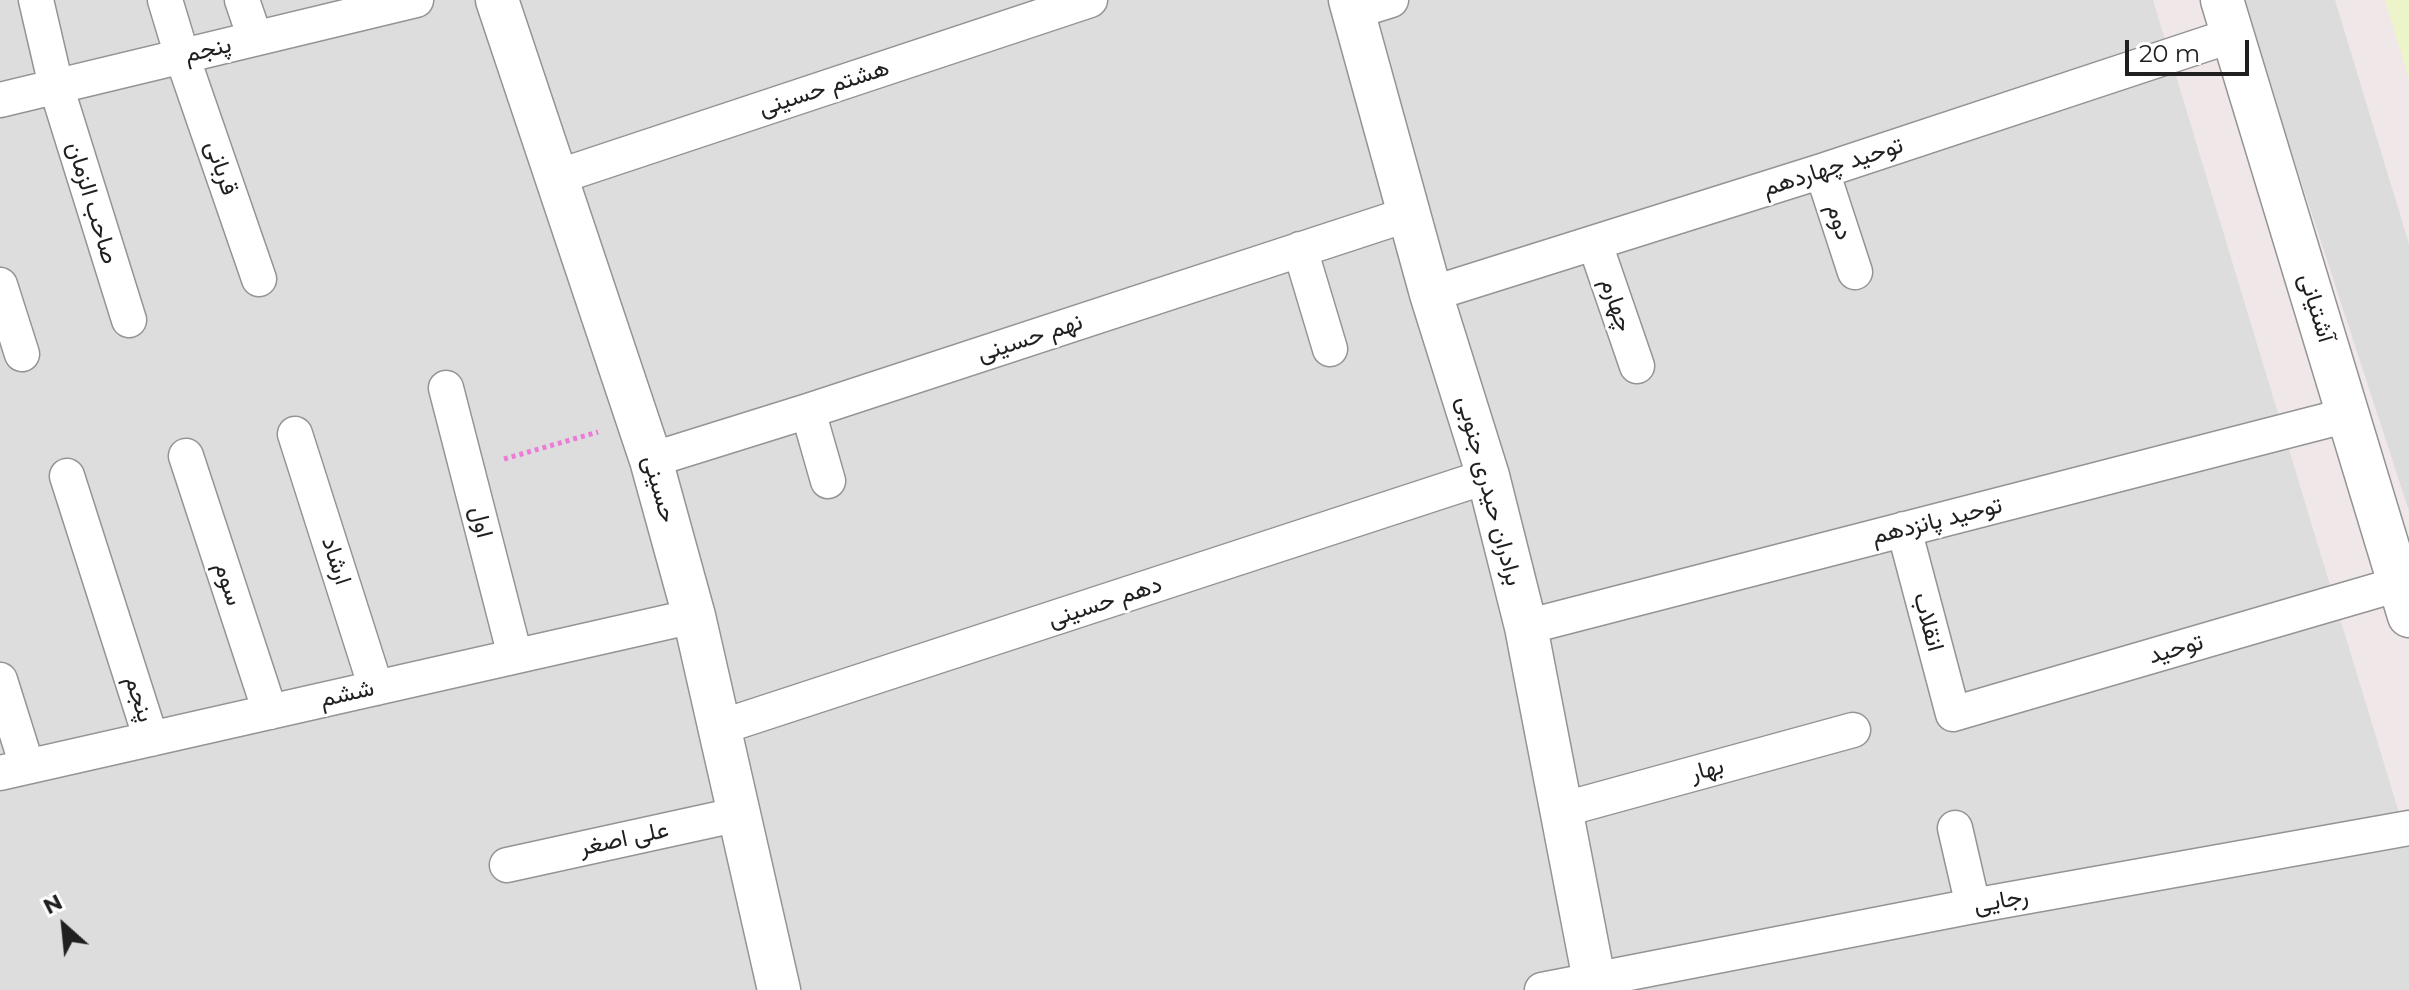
<!DOCTYPE html>
<meta charset="utf-8">
<style>
body{margin:0}
#map{position:relative;width:2409px;height:990px;overflow:hidden;background:#f0e7e9;font-family:Montserrat,sans-serif}
canvas{display:block}
.north{position:absolute;left:24px;top:886px;width:80px;height:80px;-webkit-text-stroke:6px #fff;paint-order:stroke;rotate:333deg;font-size:22px;font-weight:700;line-height:32px;text-align:center;color:#202020}
.north::after{content:'';display:block;margin:auto;width:28px;height:36px;background:#202020;clip-path:polygon(50% 0,100% 100%,50% 72%,0 100%)}
.scale{position:absolute;left:2125px;top:40px;width:124px;height:36px;box-sizing:border-box;border:4px solid #202020;border-top:0;padding-left:10px;font-size:24px;line-height:28px;white-space:nowrap;color:#202020;-webkit-text-stroke:6px #fff;paint-order:stroke}
</style>
<div id="map">
<canvas width="2409" height="990"></canvas>
<div class="north">N</div>
<div class="scale">20 m</div>
</div>
<script>
const context = document.querySelector('canvas').getContext('2d');
context.lineJoin = 'round';
function fillPath(path, color) { context.fillStyle = color; context.fill(path, 'evenodd'); }
const shape = rows => new Path2D(rows.map(r => 'M' + r).join(''));
function strokePath(path, color, width, dash) { context.strokeStyle = color; context.lineWidth = width; context.lineCap = dash ? 'butt' : 'round'; context.setLineDash(dash || []); context.stroke(path); }
function write(font, color, halo, rows, align = 'center') {
  context.font = font + ' Montserrat,Vazirmatn,sans-serif'; context.lineWidth = 6; context.setLineDash([]); context.textBaseline = 'middle'; context.strokeStyle = halo; context.fillStyle = color; for (const [text, x, y, turn = 0] of rows) {
    context.save(); context.translate(x, y); context.rotate((+turn || 0) * Math.PI / 180); context.textAlign = isNaN(turn) ? turn : align; if (halo) context.strokeText(text, 0, 0); context.fillText(text, 0, 0); context.restore();
  }
}
const residential = shape([
 [0,0,2153,0,2409,846,2409,990,0,990]
]);
const park = shape([
 [2385,0,2409,0,2409,79]
]);
const parking = shape([
 [2242,0,2335,0,2409,244,2409,511]
]);
const path = shape([
 [504,459,598,432]
]);
const minor = shape([
 [36,0,56,86,129,320],
 [165,0,182,56,259,279],
 [242,0,255,38],
 [1353,12,1391,0],
 [0,100,416,0],
 [1822,171,1855,272],
 [557,177,1090,0],
 [1595,244,1637,366],
 [1300,249,1330,349],
 [0,285,22,354],
 [1431,294,1822,171,2233,35],
 [446,388,515,656],
 [808,411,828,481],
 [295,434,376,688],
 [186,456,270,712],
 [651,460,808,411,1409,214],
 [67,476,151,739],
 [1904,529,1953,714,2399,584],
 [1526,627,2348,415],
 [0,680,27,766],
 [721,727,1488,476],
 [0,773,694,616],
 [1561,810,1853,730],
 [1955,828,1973,906],
 [507,865,740,814],
 [1542,990,1973,906,2409,828]
]);
const tertiary = shape([
 [497,0,651,460,694,616,779,990],
 [1350,0,1431,294,1488,476,1526,627,1596,990],
 [2222,0,2409,616]
]);
const streetNames = [
 ["پنجم",208,50,-14],
 ["هشتم حسینی",824,88,-18],
 ["توحید چهاردهم",1833,167,-18],
 ["قربانی",221,168,71],
 ["صاحب الزمان",92,203,73],
 ["دوم",1839,222,72],
 ["چهارم",1616,305,71],
 ["آشتیانی",2316,308,73],
 ["نهم حسینی",1030,338,-18],
 ["حسینی",659,489,74],
 ["برادران حیدری جنوبی",1489,491,75],
 ["توحید پانزدهم",1937,521,-14],
 ["اول",481,522,76],
 ["ارشاد",336,561,72],
 ["سوم",228,584,72],
 ["دهم حسینی",1105,602,-18],
 ["انقلاب",1928,622,75],
 ["توحید",2176,649,-16],
 ["ششم",347,694,-13],
 ["پنجم",139,699,72],
 ["بهار",1707,770,-15],
 ["علی اصغر",624,839,-12],
 ["رجایی",2001,901,-10]
];
fillPath(residential, '#deddde');
fillPath(park, '#edf4ca');
fillPath(parking, '#dcdcdc');
strokePath(minor, '#949494', 37);
strokePath(tertiary, '#949494', 45);
strokePath(path, '#ec7cd7', 5, [4, 4]);
strokePath(minor, '#fff', 34);
strokePath(tertiary, '#fff', 42);
write('24px', '#202020', '#fff', streetNames);
</script>
